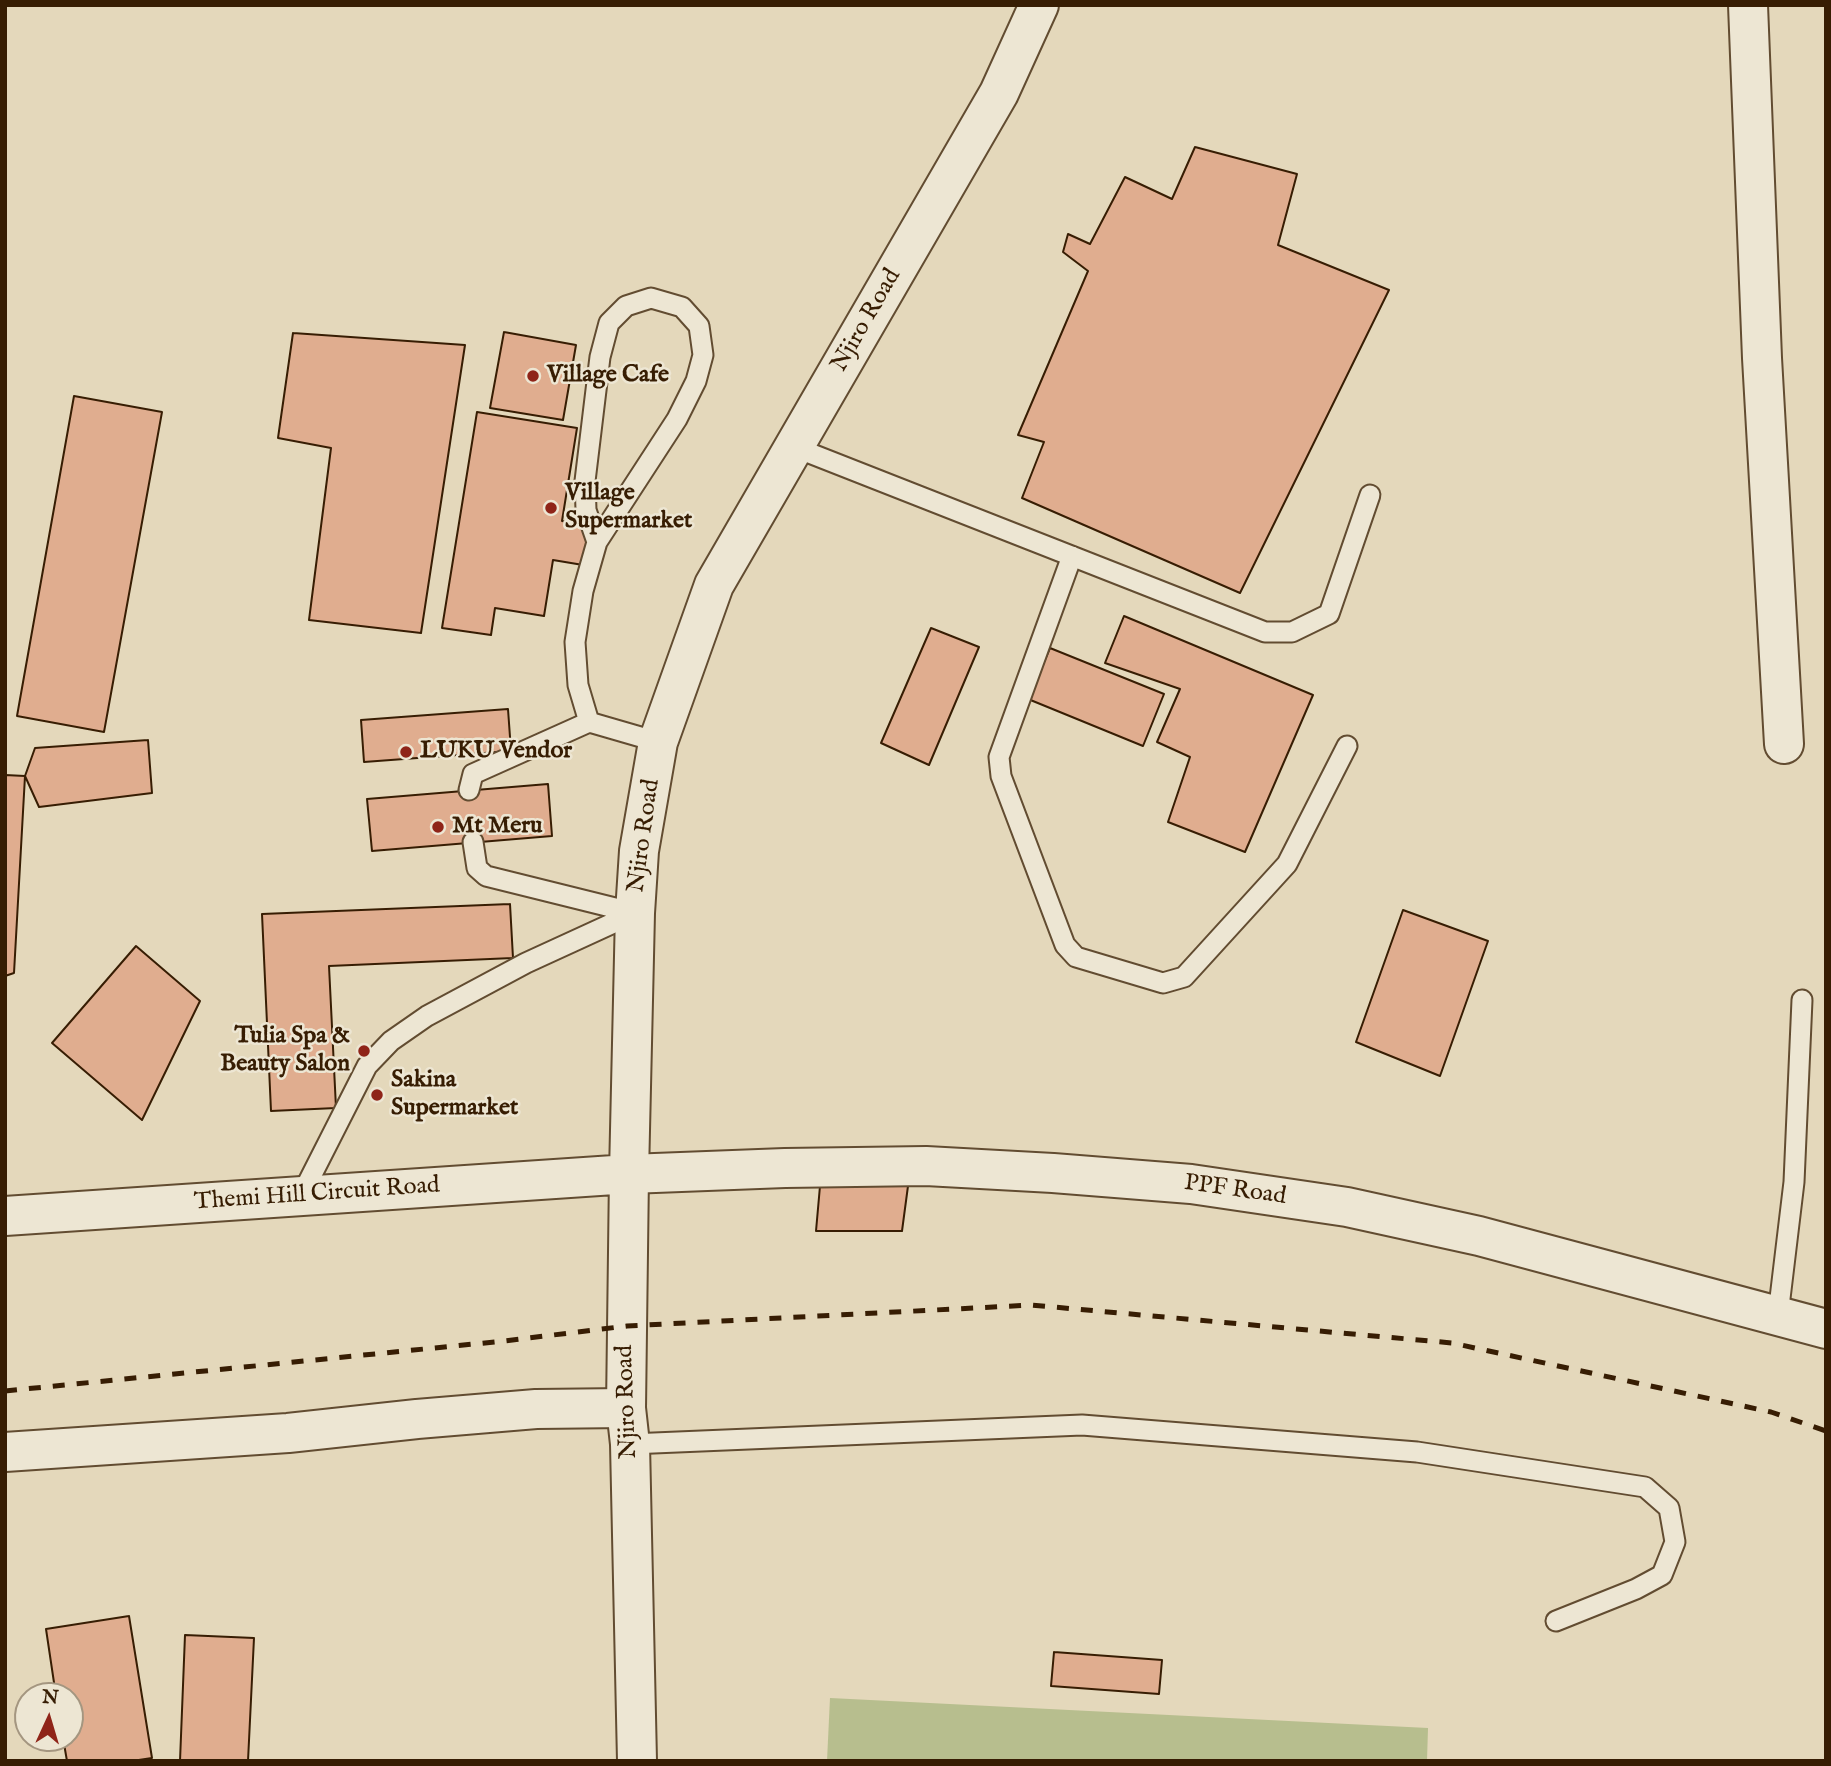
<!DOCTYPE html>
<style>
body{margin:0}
#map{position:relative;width:1831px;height:1766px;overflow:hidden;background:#e4d8bb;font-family:"IM FELL English",serif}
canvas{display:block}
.frame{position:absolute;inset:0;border:7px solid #371d03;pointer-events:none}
.north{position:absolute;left:14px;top:1682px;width:70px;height:70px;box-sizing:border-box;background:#ede6d3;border:2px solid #a49680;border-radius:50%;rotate:4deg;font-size:19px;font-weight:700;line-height:28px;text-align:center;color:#371d03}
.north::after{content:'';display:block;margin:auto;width:24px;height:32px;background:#8f2418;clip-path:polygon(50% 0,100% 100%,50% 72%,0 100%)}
</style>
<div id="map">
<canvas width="1831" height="1766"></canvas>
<div class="frame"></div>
<div class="north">N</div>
</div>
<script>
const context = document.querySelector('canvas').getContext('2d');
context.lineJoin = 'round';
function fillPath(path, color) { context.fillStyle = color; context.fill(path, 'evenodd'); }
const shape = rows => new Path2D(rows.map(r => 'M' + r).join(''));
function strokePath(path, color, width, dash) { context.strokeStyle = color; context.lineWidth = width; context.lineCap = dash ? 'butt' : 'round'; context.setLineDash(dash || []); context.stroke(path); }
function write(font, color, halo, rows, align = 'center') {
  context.font = font + ' "IM FELL English",serif'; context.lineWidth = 5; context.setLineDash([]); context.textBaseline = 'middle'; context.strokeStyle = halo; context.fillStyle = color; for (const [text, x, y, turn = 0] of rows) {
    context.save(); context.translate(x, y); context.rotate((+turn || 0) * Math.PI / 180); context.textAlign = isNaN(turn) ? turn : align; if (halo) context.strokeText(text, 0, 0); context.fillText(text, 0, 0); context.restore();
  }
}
const green = shape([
 [830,1698,1428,1728,1427,1761,827,1761]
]);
const building = shape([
 [1195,147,1297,174,1278,245,1389,290,1240,593,1022,498,1044,442,1018,435,1088,271,1063,252,1068,234,1090,244,1125,177,1172,199,1195,147],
 [504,332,576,345,563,420,490,408,504,332],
 [293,333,465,345,421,633,309,620,331,448,278,438,293,333],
 [74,396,162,412,104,732,17,716,74,396],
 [477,412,577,428,562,521,589,526,583,565,553,560,544,616,495,608,491,635,442,628,477,412],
 [1124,616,1313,695,1245,852,1168,822,1190,757,1157,742,1180,689,1105,663,1124,616],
 [931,628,979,647,929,765,881,743,931,628],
 [1050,648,1164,694,1143,746,1028,699,1050,648],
 [508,709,511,751,364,762,361,720,508,709],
 [148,740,152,793,39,807,25,776,35,748,148,740],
 [5,775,25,776,14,973,5,976,5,775],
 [548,784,552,836,372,851,367,799,548,784],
 [510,904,513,958,329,966,336,1108,271,1111,262,914,510,904],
 [1403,910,1488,941,1440,1076,1356,1042,1403,910],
 [136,946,200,1001,142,1120,52,1043,136,946],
 [820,1186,908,1186,902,1231,816,1231,820,1186],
 [129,1616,152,1758,132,1761,67,1761,63,1738,70,1738,70,1696,56,1696,46,1629,129,1616],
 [185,1635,254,1638,248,1761,180,1761,185,1635],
 [1054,1652,1162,1660,1159,1694,1051,1686,1054,1652]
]);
const service = shape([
 [794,447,1265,632,1292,632,1329,614,1370,495],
 [597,542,586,510,585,481,600,357,609,323,626,306,651,298,682,307,699,326,703,355,696,381,677,419,597,542,583,591,575,642,578,685,589,722,658,742],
 [1072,556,999,757,1001,776,1065,945,1076,957,1163,983,1184,977,1287,864,1347,746],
 [469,790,473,774,589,722],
 [473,842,477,868,486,876,635,913],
 [301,1196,367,1066,391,1041,427,1016,526,963,635,913],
 [1778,1315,1794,1182,1802,1000],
 [630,1444,1082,1425,1417,1452,1645,1487,1669,1508,1675,1542,1662,1575,1636,1589,1556,1621]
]);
const minor = shape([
 [1748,5,1762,358,1784,744],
 [629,1174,785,1168,926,1166,1053,1173,1191,1184,1347,1207,1479,1236,1826,1329],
 [5,1452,288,1433,417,1419,536,1409,626,1408]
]);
const tertiary = shape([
 [5,1216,629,1174],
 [637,1761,630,1444,626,1408,629,1174,635,913,639,851,658,742,714,585,999,93,1039,5]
]);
const rail = shape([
 [5,1391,504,1341,627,1326,1031,1305,1452,1343,1771,1412,1826,1431]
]);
const markers = [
 [533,376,7,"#8f2418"],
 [551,508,7,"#8f2418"],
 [406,752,7,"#8f2418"],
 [438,827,7,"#8f2418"],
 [364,1051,7,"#8f2418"],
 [377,1095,7,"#8f2418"]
];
const streetNames = [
 ["Njiro Road",867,321,-60],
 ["Njiro Road",645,836,-82],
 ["PPF Road",1235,1191,8],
 ["Themi Hill Circuit Road",317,1195,-4],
 ["Njiro Road",628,1402,-92]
];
const poiNames = [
 ["Village Cafe",547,376],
 ["Village",565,494],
 ["Supermarket",565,522],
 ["LUKU Vendor",420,752],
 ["Mt Meru",452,827],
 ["Tulia Spa &",350,1037,"right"],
 ["Beauty Salon",350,1065,"right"],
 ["Sakina",391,1081],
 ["Supermarket",391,1109]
];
fillPath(green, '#b7be8e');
fillPath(building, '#e0ad8f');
strokePath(building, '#371d03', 2);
strokePath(service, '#624c31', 23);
strokePath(minor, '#624c31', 42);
strokePath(tertiary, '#624c31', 42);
strokePath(service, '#ede6d3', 19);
strokePath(minor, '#ede6d3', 38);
strokePath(tertiary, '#ede6d3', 38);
strokePath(rail, '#371d03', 5, [12, 12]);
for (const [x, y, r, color] of markers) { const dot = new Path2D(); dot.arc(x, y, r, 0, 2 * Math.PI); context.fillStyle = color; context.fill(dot); strokePath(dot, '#ede6d3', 2.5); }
write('24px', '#371d03', '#ede6d3', streetNames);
write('bold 24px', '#371d03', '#ede6d3', poiNames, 'left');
</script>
